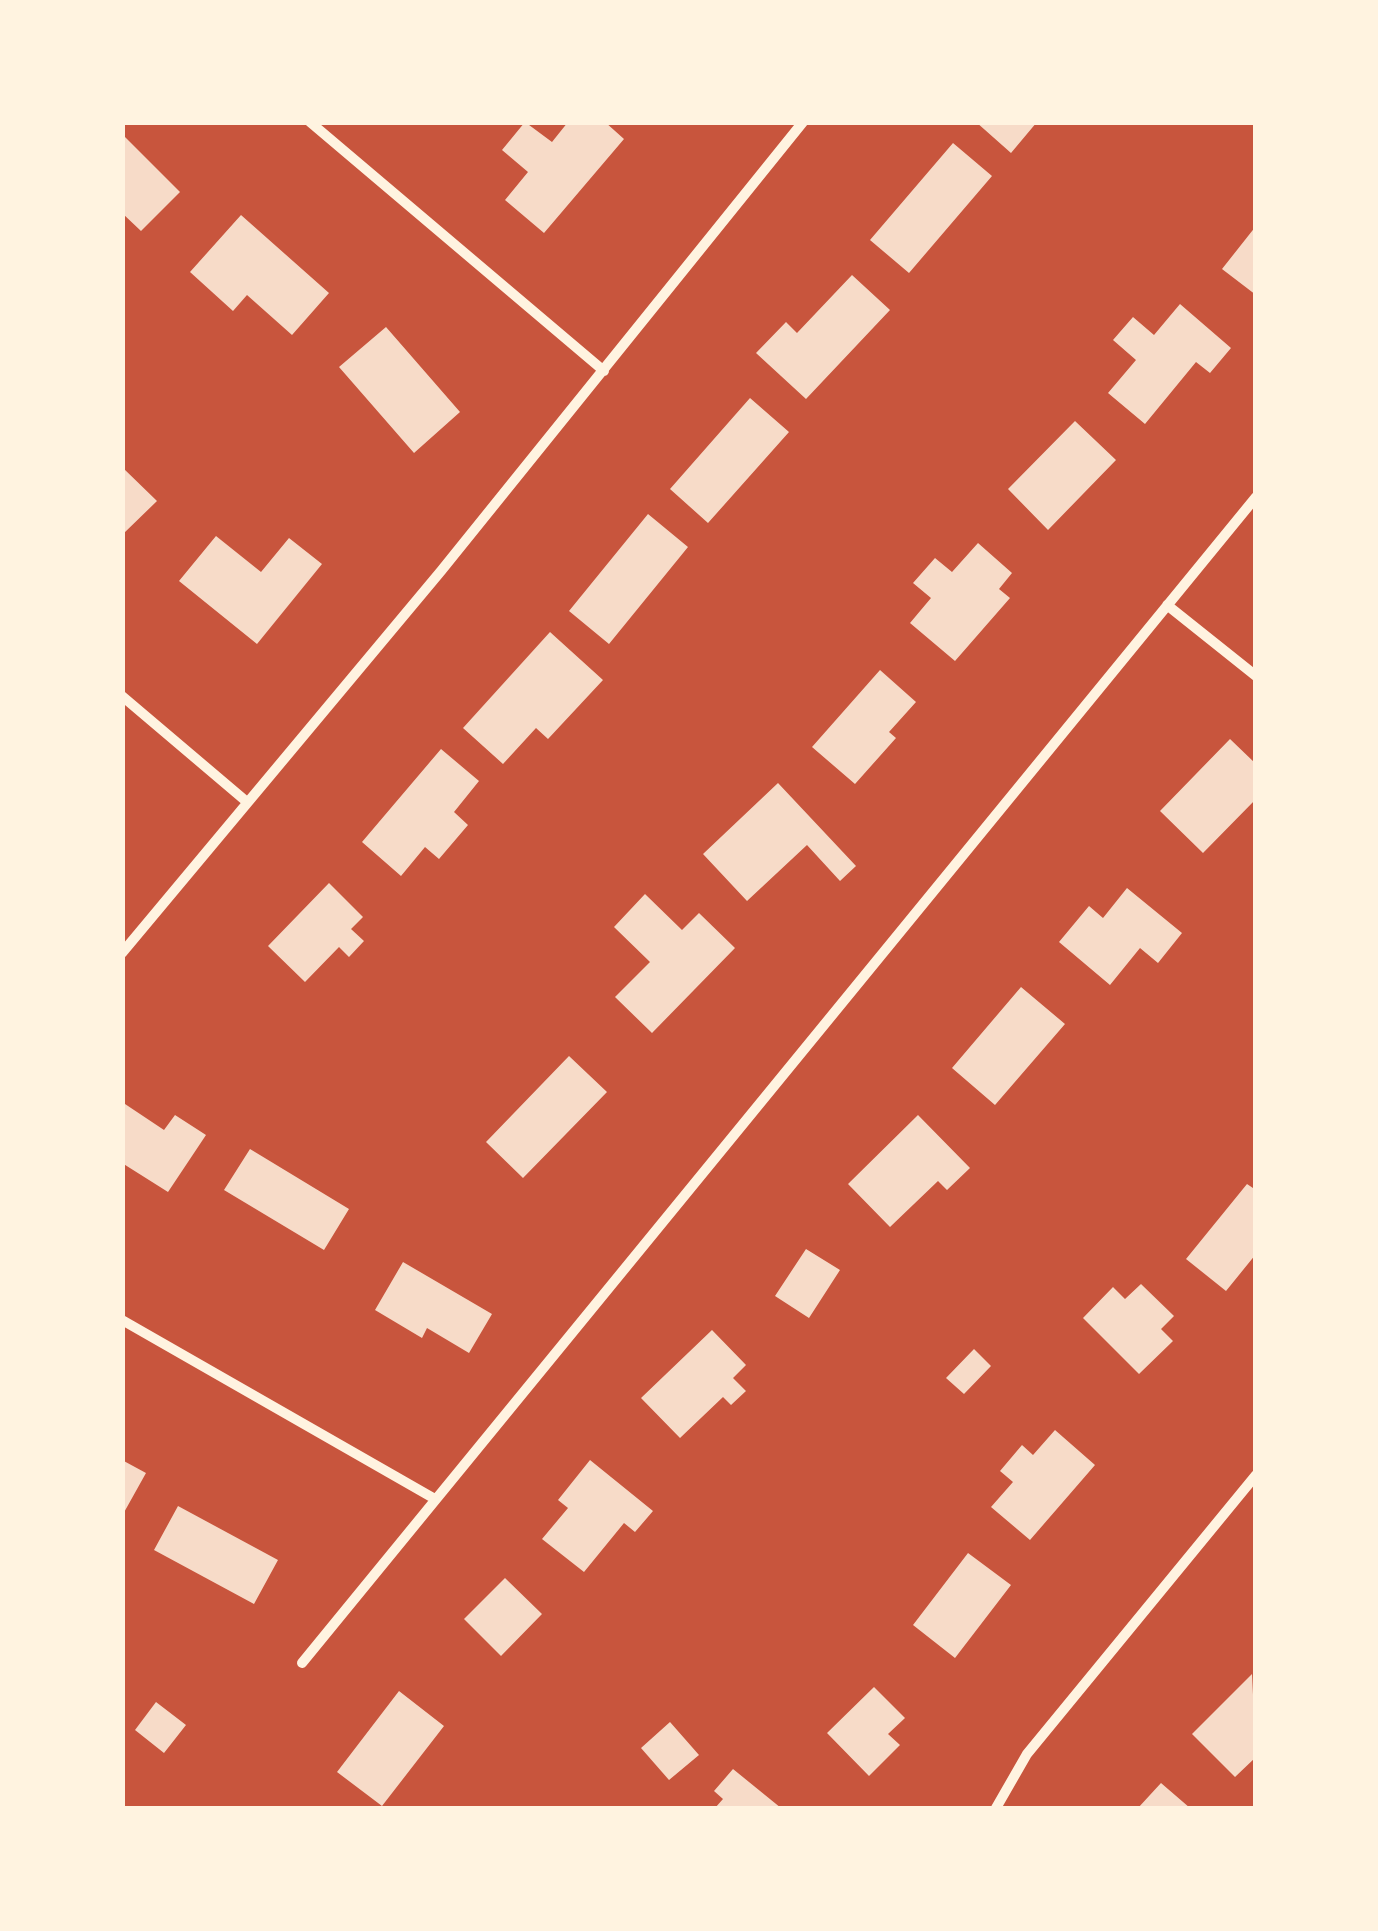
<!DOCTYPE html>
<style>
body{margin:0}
#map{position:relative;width:1378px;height:1931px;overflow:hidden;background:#c8553d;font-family:"Crimson Pro",serif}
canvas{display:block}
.frame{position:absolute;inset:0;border:125px solid #fff3e0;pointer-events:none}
</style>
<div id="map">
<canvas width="1378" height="1931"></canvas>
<div class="frame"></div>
</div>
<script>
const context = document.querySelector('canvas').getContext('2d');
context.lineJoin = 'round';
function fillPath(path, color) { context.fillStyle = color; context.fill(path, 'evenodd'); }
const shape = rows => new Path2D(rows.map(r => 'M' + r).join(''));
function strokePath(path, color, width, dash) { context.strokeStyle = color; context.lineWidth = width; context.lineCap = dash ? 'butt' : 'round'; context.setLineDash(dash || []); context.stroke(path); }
const building = shape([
 [525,122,552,142,568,122,605,122,624,139,544,233,505,200,528,172,502,150],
 [976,122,1037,122,1011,153],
 [122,134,180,192,141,231,122,213],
 [953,143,992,176,909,273,870,240],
 [241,215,329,293,292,335,247,295,233,311,190,272],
 [1256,226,1256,295,1222,269],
 [852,275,890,310,806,399,756,353,786,322,797,333],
 [1180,304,1231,348,1210,373,1196,362,1145,424,1108,393,1136,360,1113,340,1133,317,1154,335],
 [386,327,460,412,414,453,339,367],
 [750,398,789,432,708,523,670,489],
 [1075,421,1116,460,1048,530,1008,489],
 [122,467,157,501,122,535],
 [648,514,688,547,609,644,569,611],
 [216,536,261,572,289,538,322,564,257,644,179,581],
 [978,543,1012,573,999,589,1010,598,955,661,910,623,931,598,913,583,935,558,952,572],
 [550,632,603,680,548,739,536,728,503,764,463,728],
 [880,670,916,702,889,732,896,738,855,784,812,747],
 [1230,739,1256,764,1256,799,1203,853,1160,811],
 [441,749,479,781,454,812,468,825,439,859,425,847,401,876,362,842],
 [778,783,856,866,840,881,807,845,747,901,703,854],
 [329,883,363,917,351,929,364,941,349,957,339,947,305,982,268,946],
 [1127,888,1182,933,1158,963,1140,948,1110,985,1059,942,1089,906,1103,918],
 [645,894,682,930,699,913,735,948,652,1033,615,997,650,962,614,927],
 [1021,987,1065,1024,995,1105,952,1068],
 [569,1056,607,1092,523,1178,486,1142],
 [122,1102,164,1130,175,1115,206,1135,168,1192,122,1163],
 [918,1115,970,1168,947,1190,938,1181,890,1227,848,1184],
 [250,1149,349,1209,324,1250,224,1190],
 [1247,1184,1256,1190,1256,1254,1226,1291,1186,1259],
 [806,1249,840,1270,809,1318,775,1296],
 [403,1262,492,1314,469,1353,427,1328,422,1338,375,1310],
 [1141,1284,1174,1316,1161,1329,1173,1341,1139,1374,1083,1318,1113,1287,1125,1299],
 [712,1330,746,1365,733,1378,746,1391,731,1405,723,1397,680,1438,641,1398],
 [974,1349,991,1366,964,1394,946,1378],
 [1055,1430,1095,1465,1030,1540,991,1507,1013,1482,1000,1471,1022,1445,1033,1455],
 [122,1460,146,1473,122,1516],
 [590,1460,653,1511,635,1532,624,1523,584,1572,542,1539,568,1508,558,1500],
 [178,1506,278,1560,254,1604,154,1550],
 [968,1553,1011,1585,955,1658,913,1625],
 [505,1578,542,1614,501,1656,464,1619],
 [1252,1674,1256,1757,1235,1777,1192,1734],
 [874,1687,905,1718,888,1734,900,1745,869,1776,827,1733],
 [399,1691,444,1726,382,1806,337,1772],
 [156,1702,186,1725,164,1753,135,1730],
 [670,1722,699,1755,669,1780,641,1748],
 [733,1769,781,1808,715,1808,723,1799,714,1791],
 [1161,1783,1190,1808,1138,1808]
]);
const minor = shape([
 [310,122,604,371],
 [1167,605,1256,676],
 [122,696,247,802],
 [122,953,441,571,803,122],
 [122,1320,435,1499],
 [302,1663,1256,497],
 [996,1808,1027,1754,1256,1475]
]);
fillPath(building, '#f7dbc8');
strokePath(minor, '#fff3e0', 10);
</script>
